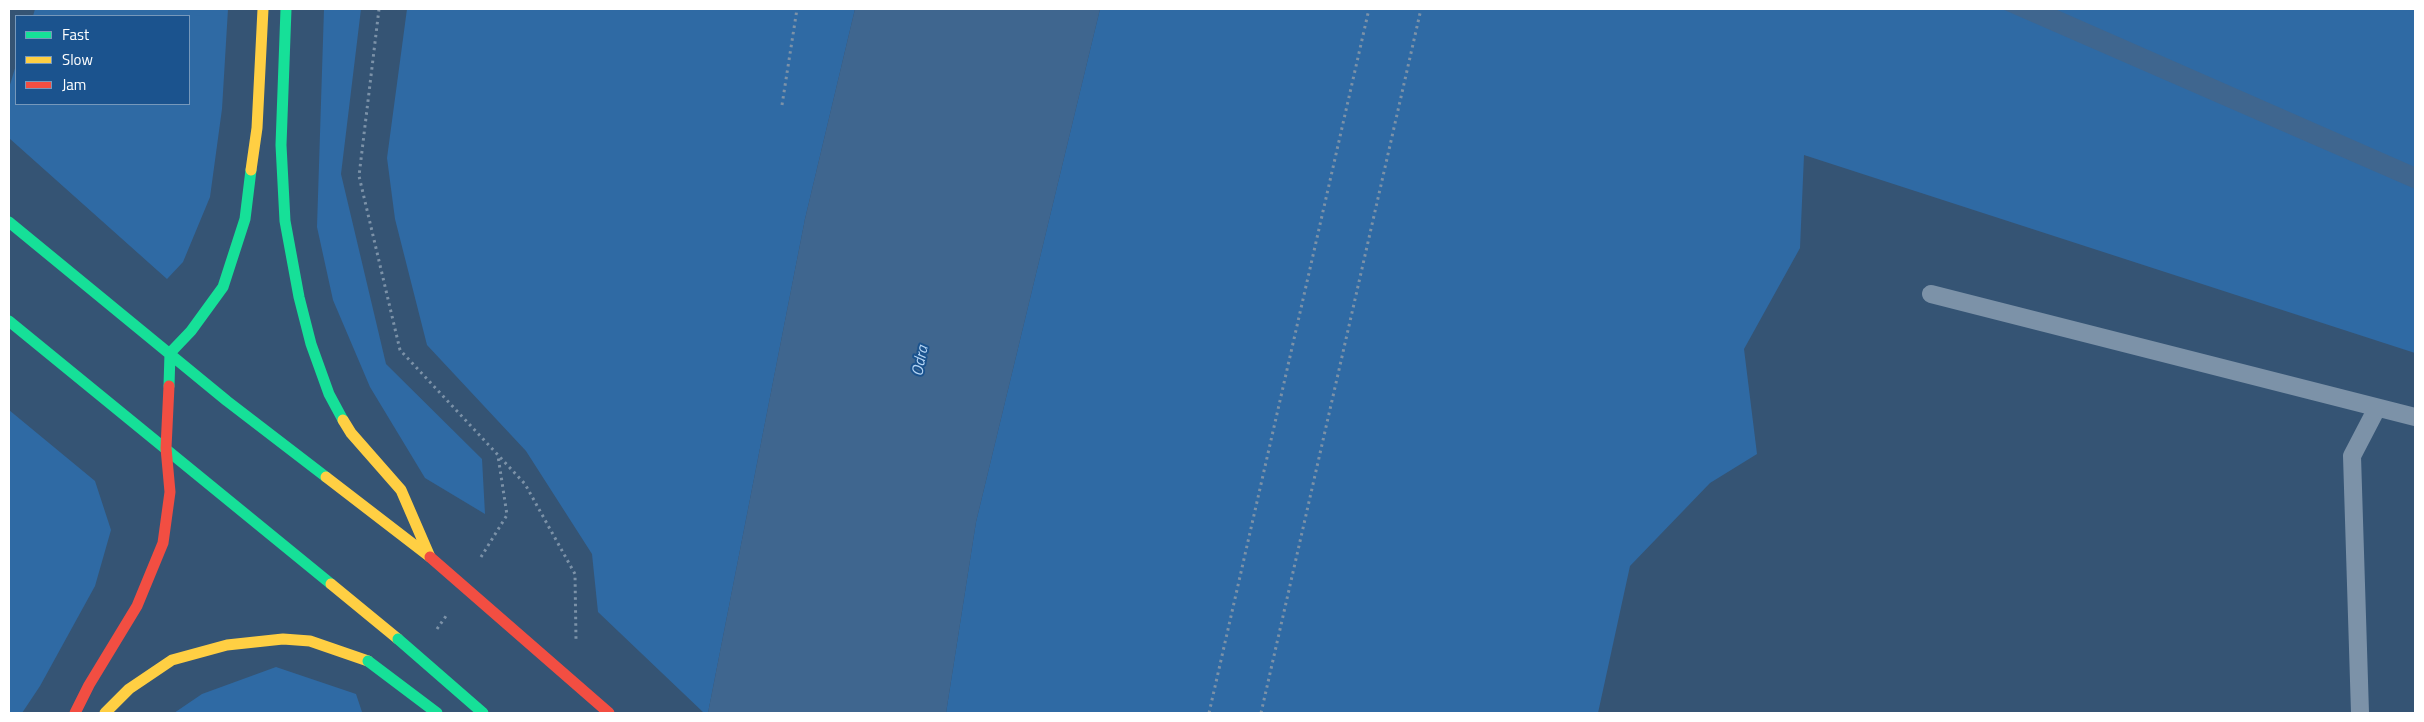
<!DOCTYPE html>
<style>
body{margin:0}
#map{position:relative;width:2424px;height:722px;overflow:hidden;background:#355474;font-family:"Titillium Web",sans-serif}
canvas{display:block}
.frame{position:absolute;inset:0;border:10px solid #fff;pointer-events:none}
.legend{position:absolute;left:15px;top:15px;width:175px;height:90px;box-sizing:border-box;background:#1b538e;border:1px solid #7698bb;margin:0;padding:6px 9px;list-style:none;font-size:15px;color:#fff}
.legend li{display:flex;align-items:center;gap:10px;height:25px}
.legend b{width:25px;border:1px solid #7698bb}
</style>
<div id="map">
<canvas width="2424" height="722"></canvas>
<div class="frame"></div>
<ul class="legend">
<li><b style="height:6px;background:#16e098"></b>Fast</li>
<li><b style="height:6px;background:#ffcf43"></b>Slow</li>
<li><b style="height:6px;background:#f24e42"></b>Jam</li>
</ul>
</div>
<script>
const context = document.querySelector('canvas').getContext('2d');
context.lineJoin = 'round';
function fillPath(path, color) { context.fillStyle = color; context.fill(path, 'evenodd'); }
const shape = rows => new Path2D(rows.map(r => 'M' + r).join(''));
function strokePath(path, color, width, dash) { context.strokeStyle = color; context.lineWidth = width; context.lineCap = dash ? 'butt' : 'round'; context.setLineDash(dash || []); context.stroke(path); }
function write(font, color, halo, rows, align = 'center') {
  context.font = font + ' "Titillium Web",sans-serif'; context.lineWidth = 4; context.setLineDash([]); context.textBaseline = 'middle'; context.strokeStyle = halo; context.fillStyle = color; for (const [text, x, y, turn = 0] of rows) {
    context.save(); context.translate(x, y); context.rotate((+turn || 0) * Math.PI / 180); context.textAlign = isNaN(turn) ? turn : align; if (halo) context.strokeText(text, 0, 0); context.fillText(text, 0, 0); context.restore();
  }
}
const green = shape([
 [35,9,228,9,222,109,210,197,183,262,167,279,9,138,9,88,16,65,16,104,189,104,189,16,33,16],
 [324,9,361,9,341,174,386,364,482,459,485,514,425,478,370,387,333,300,317,227],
 [407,9,855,9,805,219,708,713,704,713,598,612,592,554,526,451,427,345,395,219,387,158],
 [1100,9,2415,9,2415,353,1804,155,1800,248,1744,349,1757,454,1710,483,1630,566,1598,713,946,713,976,522],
 [9,410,95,481,111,530,95,586,40,686,22,713,9,713],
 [276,667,356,694,362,712,174,713,202,694]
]);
const water = shape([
 [855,9,1100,9,976,522,946,713,708,713,805,219],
 [2002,9,2055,9,2415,167,2415,189]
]);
const path = shape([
 [379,9,359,176,400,350,525,484,575,574,576,640],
 [782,105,797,9],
 [481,557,507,515,498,456],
 [437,629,446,616],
 [1209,713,1369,9],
 [1261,713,1421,9]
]);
const lane = shape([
 [1931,294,2415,417],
 [2360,713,2352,456,2377,408]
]);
const fast = shape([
 [286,9,281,145,285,221,299,297,311,344,329,394,343,420],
 [9,222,227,401,326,477],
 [9,321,331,584],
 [169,386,170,353,191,331,223,287,245,219,251,170]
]);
const slow = shape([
 [251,170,257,128,263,9],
 [343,420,351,433,401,490,430,557],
 [326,477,430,557],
 [331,584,398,639],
 [105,713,129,689,172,660,227,645,283,639,310,641,368,661]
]);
const jam = shape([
 [75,713,89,685,137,606,163,543,170,492,166,448,169,386]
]);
const fastBridge = shape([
 [398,639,483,713],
 [368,661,437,713]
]);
const jamBridge = shape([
 [430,557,609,713]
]);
const waterNames = [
 ["Odra",921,361,-79]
];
fillPath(green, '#2f6aa4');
fillPath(water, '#3f668f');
strokePath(path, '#7c92a8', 3, [2.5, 4]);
strokePath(lane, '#7c92a8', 18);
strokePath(fast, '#16e098', 11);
strokePath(slow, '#ffcf43', 11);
strokePath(jam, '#f24e42', 11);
strokePath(fastBridge, '#16e098', 11);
strokePath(jamBridge, '#f24e42', 11);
write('italic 16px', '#b5d5f5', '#1b538e', waterNames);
</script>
